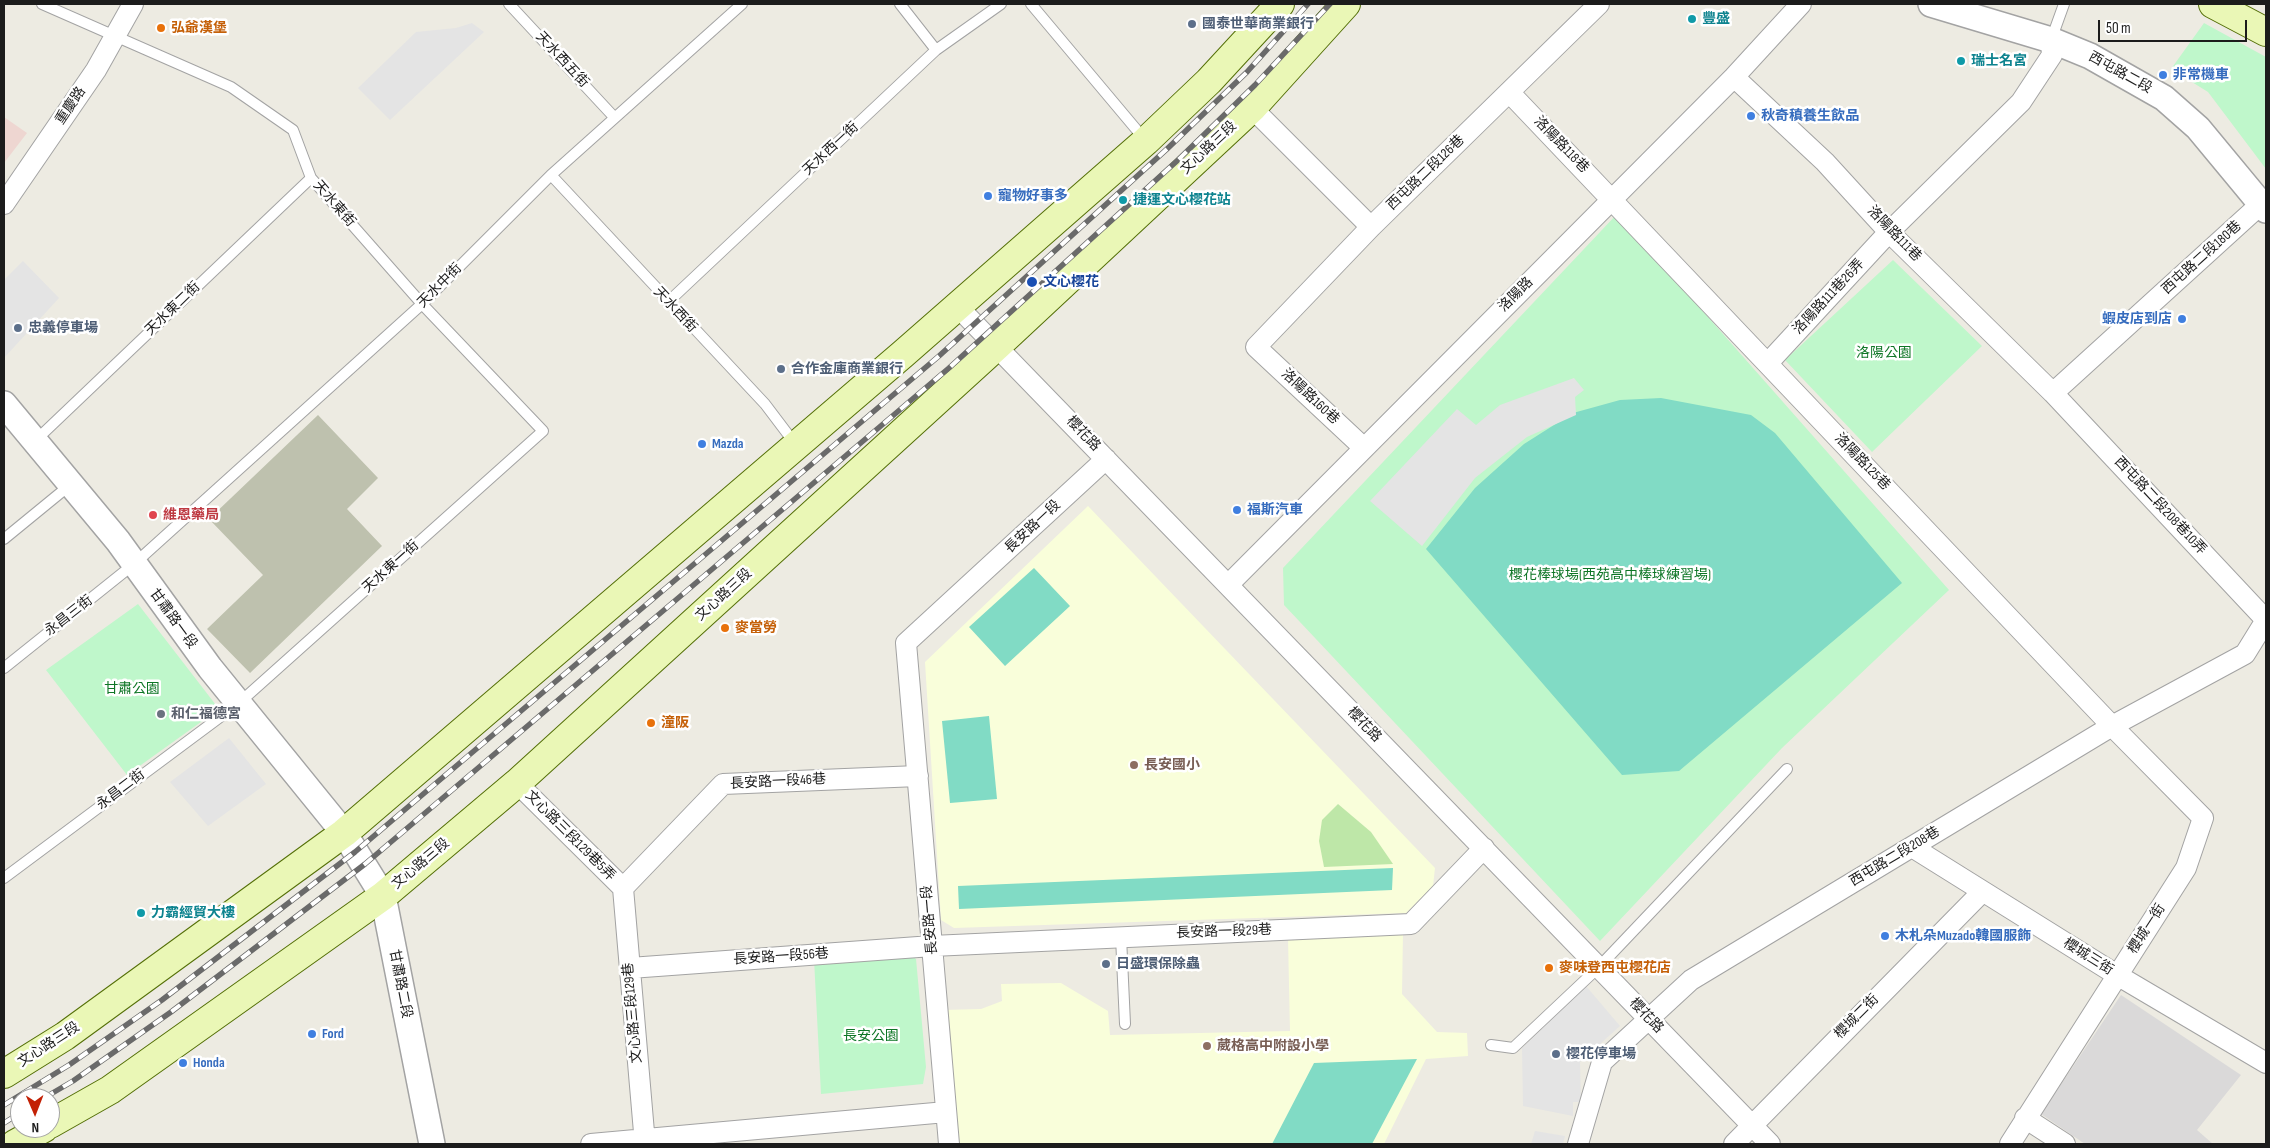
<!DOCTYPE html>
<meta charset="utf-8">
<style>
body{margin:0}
#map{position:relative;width:2270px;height:1148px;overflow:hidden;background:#edebe2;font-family:"Sofia Sans Condensed",sans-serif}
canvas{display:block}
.frame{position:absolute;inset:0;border:5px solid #1c1c1c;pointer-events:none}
.north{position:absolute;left:10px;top:1088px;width:50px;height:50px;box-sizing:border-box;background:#fff;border:1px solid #a4a4a4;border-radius:50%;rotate:179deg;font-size:14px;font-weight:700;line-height:20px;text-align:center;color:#1c1c1c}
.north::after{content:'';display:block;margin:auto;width:18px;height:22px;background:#c32105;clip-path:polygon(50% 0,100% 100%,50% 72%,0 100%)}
.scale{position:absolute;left:2098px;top:20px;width:149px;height:22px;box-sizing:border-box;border:2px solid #1c1c1c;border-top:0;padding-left:6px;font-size:15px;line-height:18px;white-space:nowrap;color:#1c1c1c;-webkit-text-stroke:4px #fff;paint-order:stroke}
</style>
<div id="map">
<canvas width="2270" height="1148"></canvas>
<div class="frame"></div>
<div class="north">N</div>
<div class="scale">50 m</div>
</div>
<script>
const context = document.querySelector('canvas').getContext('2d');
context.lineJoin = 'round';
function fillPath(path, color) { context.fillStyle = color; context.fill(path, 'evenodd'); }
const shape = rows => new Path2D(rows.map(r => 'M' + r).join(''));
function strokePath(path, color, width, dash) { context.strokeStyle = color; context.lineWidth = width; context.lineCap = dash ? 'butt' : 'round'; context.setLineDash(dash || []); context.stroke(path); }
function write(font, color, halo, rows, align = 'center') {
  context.font = font + ' "Sofia Sans Condensed","Noto Sans TC",sans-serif'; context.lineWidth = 5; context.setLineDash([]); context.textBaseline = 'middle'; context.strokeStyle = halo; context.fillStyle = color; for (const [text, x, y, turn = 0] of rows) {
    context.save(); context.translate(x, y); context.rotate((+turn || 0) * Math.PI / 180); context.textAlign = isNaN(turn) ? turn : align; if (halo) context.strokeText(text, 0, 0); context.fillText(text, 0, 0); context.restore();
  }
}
const residential = shape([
 [2121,995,2241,1075,2197,1130,2213,1144,2085,1144,2041,1114]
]);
const commercial = shape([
 [4,117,27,133,4,163]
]);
const education = shape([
 [1088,506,1435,868,1433,886,1406,913,954,928,941,920,925,662],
 [1403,933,1402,994,1437,1032,1467,1033,1468,1056,1426,1059,1384,1144,956,1144,943,1010,981,1009,1002,1001,1001,984,1061,983,1108,1011,1110,1035,1290,1031,1288,938]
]);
const construction = shape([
 [318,415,378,478,347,509,382,546,250,673,207,629,263,575,209,519]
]);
const grass = shape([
 [1338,804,1371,832,1393,864,1324,867,1319,841,1322,820]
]);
const park = shape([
 [2204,23,2266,57,2266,169,2208,92,2171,69],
 [1617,214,1949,590,1782,748,1600,941,1284,605,1283,568],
 [1893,260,1982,346,1872,452,1785,360],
 [138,604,219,709,127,775,46,670],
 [901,947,916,959,926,1067,923,1084,821,1094,814,959]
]);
const pitch = shape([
 [1661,398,1751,415,1775,433,1902,583,1679,771,1622,775,1426,549,1475,488,1524,444,1573,413,1620,400],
 [1034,568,1070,606,1005,666,969,627],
 [989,716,997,799,950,803,942,721],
 [1393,868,1392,890,959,909,958,886],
 [1417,1059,1372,1144,1272,1144,1314,1063]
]);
const parking = shape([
 [472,23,484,32,390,120,358,88,416,32,456,28],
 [23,261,59,298,4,358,4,280],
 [1574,378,1584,390,1575,397,1576,415,1527,437,1475,478,1422,546,1370,501,1457,409,1476,425,1500,405],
 [229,738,266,784,208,826,170,782],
 [1586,986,1620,1026,1580,1062,1581,1102,1573,1102,1573,1116,1523,1106,1522,1048],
 [1535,1131,1565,1136,1563,1144,1531,1144]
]);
const service = shape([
 [509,4,614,117],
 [900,4,936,50],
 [1031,4,1146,141],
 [2051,40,2064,4],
 [551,175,765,404,796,445],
 [668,302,936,50,1001,4],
 [35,441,311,178],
 [4,539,70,485],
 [4,668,134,564,422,304,551,175,742,4],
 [4,878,239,703,543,431,422,304,311,178,293,130,231,87,42,4],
 [1121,937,1125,1024],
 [1491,1045,1513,1048,1599,967,1787,769]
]);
const minor = shape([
 [1509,92,2112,726,2203,818,2186,868,2010,1144],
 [1252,108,1371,227],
 [4,204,96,70,133,4],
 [958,307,1770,1144],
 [1768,363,1889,232,2021,102,2052,55,2051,40],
 [2053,393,2261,204],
 [1364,448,1256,347,1371,227,1599,4],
 [1228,585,1734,77,1801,4],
 [517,783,623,888],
 [1912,847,2117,975,2266,1063],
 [623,888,723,784,918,776],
 [623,888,645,1144],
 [630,968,932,946,1411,924,1484,848],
 [2025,1118,2065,1144],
 [591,1144,946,1112],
 [949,1144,906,643,1106,459],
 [1578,1144,1602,1062,1691,980,2112,726,2245,654,2266,620,2053,393,1889,232,1825,162,1734,77],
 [1734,1144,1982,892]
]);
const tertiary = shape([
 [1931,4,2051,40,2090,56,2164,98,2198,128,2266,210],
 [4,404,118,541,210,668,344,833,383,896,432,1144]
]);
const secondary = shape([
 [2213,4,2266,32],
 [4,1074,65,1036,344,833,903,354,1146,141,1209,81,1280,4],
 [50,1124,110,1090,383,896,517,783,997,346,1252,108,1346,4],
 [15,1144,44,1128]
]);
const rail = shape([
 [44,1098,73,1081,171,1012,365,864,949,368,1178,160,1255,85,1330,4],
 [4,1105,69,1065,162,1000,355,852,415,801,939,356,1167,149,1247,72,1308,4],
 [4,1123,20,1113]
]);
const markers = [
 [1692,19,5,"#0f9aa8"],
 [1192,24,5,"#5c6f8a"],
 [161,28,5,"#e8710a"],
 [1961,61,5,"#0f9aa8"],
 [2163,75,5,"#3f7fe0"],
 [1751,116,5,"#3f7fe0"],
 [988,196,5,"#3f7fe0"],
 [1123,200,5,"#0f9aa8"],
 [1032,282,6,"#1a4fb4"],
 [2182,319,5,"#3f7fe0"],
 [18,328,5,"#5c6f8a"],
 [781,369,5,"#5c6f8a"],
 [702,444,5,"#3f7fe0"],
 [1237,510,5,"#3f7fe0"],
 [153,515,5,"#e0444e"],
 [725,628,5,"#e8710a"],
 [161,714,5,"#6b7280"],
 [651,723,5,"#e8710a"],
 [1134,765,5,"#8d6e63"],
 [141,913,5,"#0f9aa8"],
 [1885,936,5,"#3f7fe0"],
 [1106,964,5,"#5c6f8a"],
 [1549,968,5,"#e8710a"],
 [312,1034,5,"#3f7fe0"],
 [1207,1046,5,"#8d6e63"],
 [1556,1054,5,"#5c6f8a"],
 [183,1063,5,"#3f7fe0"]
];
const cultureNames = [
 ["豐盛",1702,19],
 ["瑞士名宮",1971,61],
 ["捷運文心櫻花站",1133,200],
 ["力霸經貿大樓",151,913]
];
const serviceNames = [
 ["國泰世華商業銀行",1202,24],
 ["忠義停車場",28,328],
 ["合作金庫商業銀行",791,369],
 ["日盛環保除蟲",1116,964],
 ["櫻花停車場",1566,1054]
];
const foodNames = [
 ["弘爺漢堡",171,28],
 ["麥當勞",735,628],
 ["潼阪",661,723],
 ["麥味登西屯櫻花店",1559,968]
];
const streetNames = [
 ["天水西五街",562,60,47],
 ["西屯路二段",2120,73,29],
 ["重慶路",71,106,-56],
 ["洛陽路118巷",1561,145,46],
 ["文心路三段",1209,148,-43],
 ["天水西一街",831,149,-43],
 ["西屯路二段126巷",1426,173,-44],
 ["天水東街",334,204,49],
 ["洛陽路111巷",1894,234,46],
 ["西屯路二段180巷",2202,258,-42],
 ["天水中街",440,286,-45],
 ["洛陽路",1516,295,-45],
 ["洛陽路111巷26弄",1829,297,-47],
 ["天水東二街",173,309,-44],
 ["天水西街",675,310,47],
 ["洛陽路160巷",1310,397,43],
 ["櫻花路",1083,434,46],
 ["洛陽路125巷",1862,462,46],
 ["西屯路二段208巷10弄",2160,506,47],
 ["長安路一段",1033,527,-43],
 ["天水東一街",391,567,-42],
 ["文心路三段",724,595,-42],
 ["永昌三街",69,616,-38],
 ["甘肅路一段",173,619,54],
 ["櫻花路",1364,725,46],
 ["長安路一段46巷",778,782,-3],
 ["永昌二街",121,790,-37],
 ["文心路三段129巷5弄",570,836,45],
 ["西屯路二段208巷",1895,857,-31],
 ["文心路三段",421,864,-40],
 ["長安路一段",930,920,-95],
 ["櫻城一街",2147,929,-57],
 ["長安路一段29巷",1224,932,-2],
 ["長安路一段56巷",781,957,-4],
 ["櫻城三街",2088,957,32],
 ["甘肅路二段",400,984,79],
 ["文心路三段129巷",633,1013,-95],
 ["櫻花路",1646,1016,46],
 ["櫻城二街",1857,1017,-45],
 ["文心路三段",49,1045,-33]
];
const shopNames = [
 ["非常機車",2173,75],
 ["秋奇稹養生飲品",1761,116],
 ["寵物好事多",998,196],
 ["蝦皮店到店",2172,319,"right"],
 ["Mazda",712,444],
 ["福斯汽車",1247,510],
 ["木札朵Muzado韓國服飾",1895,936],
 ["Ford",322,1034],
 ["Honda",193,1063]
];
const transitNames = [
 ["文心櫻花",1043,282]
];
const parkNames = [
 ["洛陽公園",1884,353],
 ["櫻花棒球場(西苑高中棒球練習場)",1610,575],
 ["甘肅公園",132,689],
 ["長安公園",871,1036]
];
const healthNames = [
 ["維恩藥局",163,515]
];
const worshipNames = [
 ["和仁福德宮",171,714]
];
const educationNames = [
 ["長安國小",1144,765],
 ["葳格高中附設小學",1217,1046]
];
fillPath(residential, '#dad9d9');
fillPath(commercial, '#eed6d1');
fillPath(education, '#f9feda');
fillPath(construction, '#bec1ae');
fillPath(grass, '#bee7a8');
fillPath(park, '#bff7cb');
fillPath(pitch, '#81dbc5');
fillPath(parking, '#e4e4e4');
strokePath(service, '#a3a3a3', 12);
strokePath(minor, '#a3a3a3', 22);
strokePath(tertiary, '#a3a3a3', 28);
strokePath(secondary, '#546f07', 30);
strokePath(service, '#fff', 10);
strokePath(minor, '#fff', 20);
strokePath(tertiary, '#fff', 25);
strokePath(secondary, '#eaf7b6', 28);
strokePath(rail, '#6a6a6a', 5.5);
strokePath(rail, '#fff', 4, [11]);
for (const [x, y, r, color] of markers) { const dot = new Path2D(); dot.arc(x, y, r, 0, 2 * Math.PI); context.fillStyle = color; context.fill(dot); strokePath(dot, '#fff', 2); }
write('bold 14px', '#0d838f', '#fff', cultureNames, 'left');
write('bold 14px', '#4e5e75', '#fff', serviceNames, 'left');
write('bold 14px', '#c56008', '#fff', foodNames, 'left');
write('14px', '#1c1c1c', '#fff', streetNames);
write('bold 14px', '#366cbe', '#fff', shopNames, 'left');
write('bold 14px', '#164399', '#fff', transitNames, 'left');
write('14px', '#0e7626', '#fff', parkNames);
write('bold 14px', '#be3a42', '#fff', healthNames, 'left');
write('bold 14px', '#5b616d', '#fff', worshipNames, 'left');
write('bold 14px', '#785e54', '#fff', educationNames, 'left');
</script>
